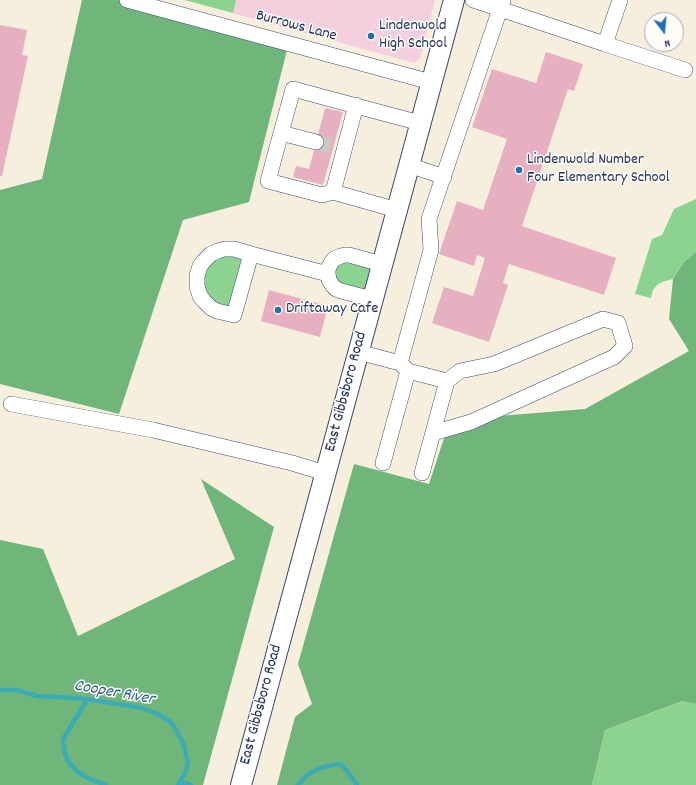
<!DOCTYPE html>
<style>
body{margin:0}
#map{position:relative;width:696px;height:785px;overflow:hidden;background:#f7efde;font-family:Dekko,sans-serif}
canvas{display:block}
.north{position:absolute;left:644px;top:12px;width:40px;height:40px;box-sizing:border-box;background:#fdfcf7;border:1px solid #a3aaba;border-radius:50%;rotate:164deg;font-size:11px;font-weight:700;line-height:16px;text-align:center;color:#1b2f5e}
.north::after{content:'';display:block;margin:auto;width:14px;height:18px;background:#1f6fb2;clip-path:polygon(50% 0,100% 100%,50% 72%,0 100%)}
</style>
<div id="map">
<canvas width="696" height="785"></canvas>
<div class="north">N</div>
</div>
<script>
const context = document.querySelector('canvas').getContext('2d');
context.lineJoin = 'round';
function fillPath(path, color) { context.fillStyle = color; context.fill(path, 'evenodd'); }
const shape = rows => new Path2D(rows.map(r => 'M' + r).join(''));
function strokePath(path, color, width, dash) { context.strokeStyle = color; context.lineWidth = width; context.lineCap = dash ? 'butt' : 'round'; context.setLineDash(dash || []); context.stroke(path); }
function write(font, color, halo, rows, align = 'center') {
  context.font = font + ' Dekko,sans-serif'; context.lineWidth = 3; context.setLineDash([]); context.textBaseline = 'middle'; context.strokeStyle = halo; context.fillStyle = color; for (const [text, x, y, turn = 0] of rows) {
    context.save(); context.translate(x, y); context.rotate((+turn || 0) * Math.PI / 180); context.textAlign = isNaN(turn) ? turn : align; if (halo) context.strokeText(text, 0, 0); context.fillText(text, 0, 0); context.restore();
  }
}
const built = shape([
 [185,0,435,0,420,59,414,63]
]);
const green = shape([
 [185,0,236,0,233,13],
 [696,199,696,252,684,262,673,279,665,281,658,284,653,290,651,298,635,294,652,239,662,235,674,209],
 [251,254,234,315,202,298,206,259],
 [334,259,382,264,372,299,336,289],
 [684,701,696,704,696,785,592,785,605,730]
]);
const forest = shape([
 [82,0,127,0,288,46,249,202,183,220,119,414,0,384,0,190,42,179],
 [696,252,696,704,683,701,605,730,592,785,277,785,295,717,312,704,298,664,354,464,429,484,450,420,585,409,689,351,669,319,673,279,684,262],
 [201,479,274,527,203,785,0,785,0,540,43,549,78,636,235,559]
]);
const stream = shape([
 [0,690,16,690,37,696,59,697,87,699,142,708,158,714,172,723,183,743,186,755,188,762,186,771,178,785],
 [87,699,65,736,63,740,64,748,66,757,71,765,78,772,90,779,106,785],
 [180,782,191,785],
 [298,785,307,775,316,770,323,767,339,764,344,767,357,785]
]);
const building = shape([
 [0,25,27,30,22,55,28,56,2,176,0,176],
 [546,52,583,64,574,91,568,89,522,226,616,258,604,295,509,264,503,283,508,285,489,342,432,323,444,287,473,296,485,258,477,255,474,266,439,254,457,201,483,210,507,139,472,127,492,69,536,83],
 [325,108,343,112,323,185,293,177,296,166,309,169],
 [269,290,328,306,320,337,261,321]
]);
const minorTunnel = shape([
 [316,142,334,147]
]);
const minor = shape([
 [127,0,431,82],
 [473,0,605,44,620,0],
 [605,44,685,70],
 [356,105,333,192,397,210],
 [281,133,268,181,322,195,333,192],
 [316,142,281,133,293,89,420,123],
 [409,165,444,177],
 [251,254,234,315,217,311,211,308,204,301,200,296,197,286,197,276,200,266,204,261,211,254,218,251,224,249,234,249,251,254,328,274],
 [372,299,341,291,336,289,332,285,329,280,328,274,328,269,331,263,334,259,341,256,345,255,349,255,382,264],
 [358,352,400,363,408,371,447,381,422,473],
 [400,363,431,250,429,219,503,0],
 [11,404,153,430,292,463,325,473],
 [433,433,471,422,614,357,625,346,618,323,603,319,494,364,460,371,447,381],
 [383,463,408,371]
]);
const major = shape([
 [241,785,454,0]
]);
const markers = [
 [371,36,4,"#1f6fb2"],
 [519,170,4,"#1f6fb2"],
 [278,310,4,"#1f6fb2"]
];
const streetNames = [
 ["Burrows Lane",296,27,15],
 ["East Gibbsboro Road",347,392,-75],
 ["East Gibbsboro Road",262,705,-75]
];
const poiNames = [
 ["Lindenwold",379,27],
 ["High School",379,45],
 ["Lindenwold Number",527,161],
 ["Four Elementary School",527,179],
 ["Driftaway Cafe",286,310]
];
const waterNames = [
 ["Cooper River",114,694,10]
];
fillPath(built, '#f4cfdd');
fillPath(green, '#8bd38e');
fillPath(forest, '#70b579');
strokePath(stream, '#3bacb5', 4.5);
fillPath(building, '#e6b0c1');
strokePath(minorTunnel, '#cbc9c4', 15, [15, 8]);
strokePath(minor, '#3c4c71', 16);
strokePath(major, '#3c4c71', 22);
strokePath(minor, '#fff', 15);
strokePath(major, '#fff', 20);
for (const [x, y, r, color] of markers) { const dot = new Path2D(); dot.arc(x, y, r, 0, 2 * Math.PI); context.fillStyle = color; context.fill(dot); strokePath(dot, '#fdfcf7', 1.5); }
write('16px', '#1b2f5e', '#fdfcf7', streetNames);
write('16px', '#1b2f5e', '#fdfcf7', poiNames, 'left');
write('italic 17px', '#286181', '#fdfcf7', waterNames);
</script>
